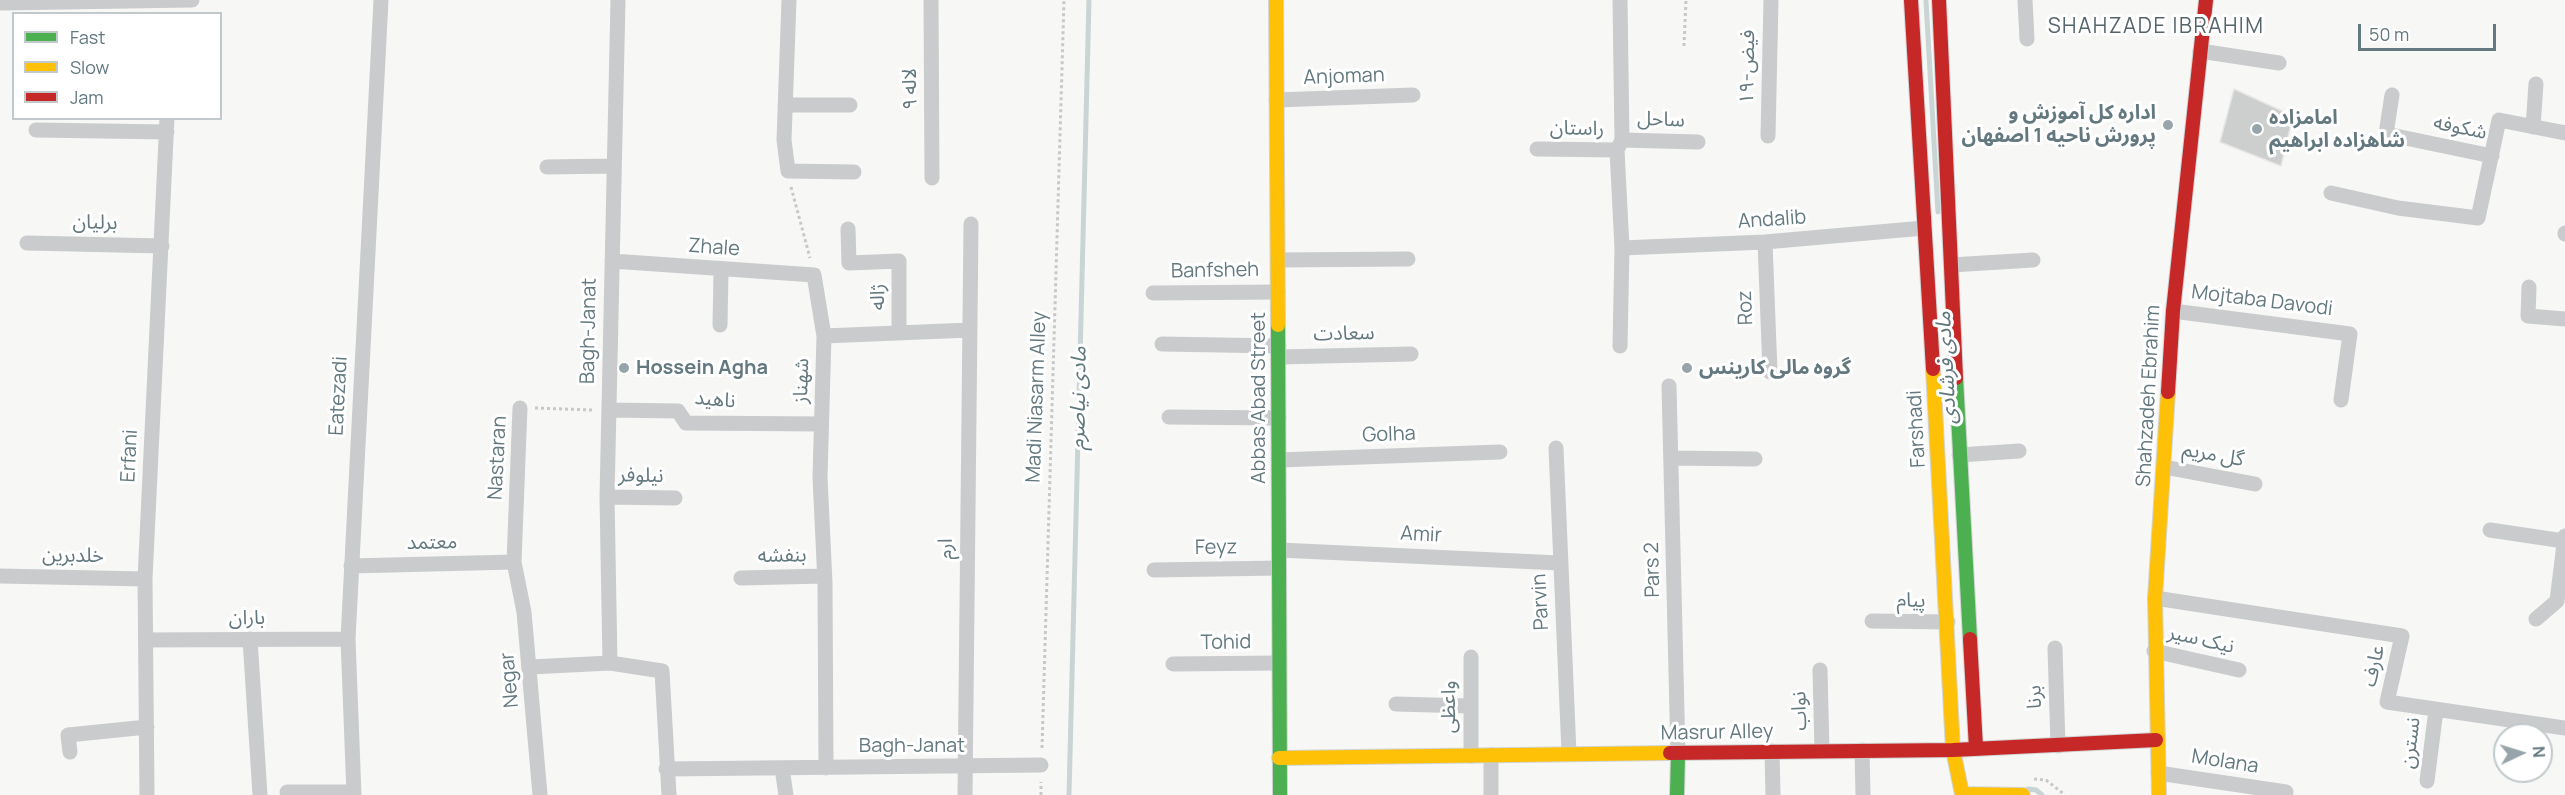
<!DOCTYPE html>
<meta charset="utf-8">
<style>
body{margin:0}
#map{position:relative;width:2565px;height:795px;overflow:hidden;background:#f7f7f6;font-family:Manrope,sans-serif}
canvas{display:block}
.legend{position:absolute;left:12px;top:12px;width:210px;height:108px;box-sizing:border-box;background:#fff;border:2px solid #c1c9cc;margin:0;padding:8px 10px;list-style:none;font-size:18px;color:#63787f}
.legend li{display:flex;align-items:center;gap:12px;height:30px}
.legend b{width:30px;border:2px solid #c1c9cc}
.north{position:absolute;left:2493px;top:723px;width:60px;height:60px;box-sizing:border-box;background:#fff;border:2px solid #c1c9cc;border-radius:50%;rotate:86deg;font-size:16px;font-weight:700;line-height:24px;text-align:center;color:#63787f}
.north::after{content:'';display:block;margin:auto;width:21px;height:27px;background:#97a4a9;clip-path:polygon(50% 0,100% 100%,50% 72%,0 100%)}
.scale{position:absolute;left:2358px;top:24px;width:138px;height:27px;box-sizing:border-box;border:3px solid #63787f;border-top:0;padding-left:8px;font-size:18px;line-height:21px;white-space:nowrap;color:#63787f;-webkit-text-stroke:4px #fff;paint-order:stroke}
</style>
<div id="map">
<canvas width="2565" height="795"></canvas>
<ul class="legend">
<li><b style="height:8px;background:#4caf50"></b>Fast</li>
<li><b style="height:8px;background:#ffc107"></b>Slow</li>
<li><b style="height:8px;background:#c62828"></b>Jam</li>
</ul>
<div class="north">N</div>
<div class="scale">50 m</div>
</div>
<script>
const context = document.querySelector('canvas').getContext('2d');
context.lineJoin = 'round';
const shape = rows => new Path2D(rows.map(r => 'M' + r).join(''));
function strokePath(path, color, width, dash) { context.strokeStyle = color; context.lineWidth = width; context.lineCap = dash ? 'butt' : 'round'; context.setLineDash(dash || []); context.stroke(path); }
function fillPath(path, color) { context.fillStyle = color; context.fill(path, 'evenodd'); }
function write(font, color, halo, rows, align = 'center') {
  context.font = font + ' Manrope,"Noto Sans Arabic",sans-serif'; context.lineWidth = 6; context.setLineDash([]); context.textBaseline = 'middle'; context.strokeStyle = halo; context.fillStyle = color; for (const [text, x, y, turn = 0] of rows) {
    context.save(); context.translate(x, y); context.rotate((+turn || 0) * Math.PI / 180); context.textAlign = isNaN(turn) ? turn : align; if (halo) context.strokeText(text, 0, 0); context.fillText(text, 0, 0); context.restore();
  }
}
const stream = shape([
 [1926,1,1938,212],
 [2028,789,2036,790,2042,795],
 [1069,795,1089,0]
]);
const building = shape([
 [2234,89,2293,116,2281,166,2220,142,2234,89]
]);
const path = shape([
 [1684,46,1686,0],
 [791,187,810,258],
 [535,408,592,410],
 [1042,748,1064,0],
 [2034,779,2046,780,2065,795],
 [1041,795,1041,782]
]);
const street = shape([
 [789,0,784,140,788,171,854,172],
 [931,0,932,178],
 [1620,0,1622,140,1617,150,1622,248,1620,346],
 [2025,0,2027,39],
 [0,3,192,0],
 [2200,51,2279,63],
 [2392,95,2386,134,2492,156],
 [1276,100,1413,95],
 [785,105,850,105],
 [2533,127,2536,84],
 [36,130,167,132],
 [1768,136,1771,0],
 [1622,140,1698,142],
 [1537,149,1617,150],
 [547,167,614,166],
 [2331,193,2398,208,2478,218,2499,120,2565,133],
 [848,229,849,263,899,261,899,333],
 [2565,234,2565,233],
 [1765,242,1770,372],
 [27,243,162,246],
 [1622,248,1765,242,1924,228],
 [1278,260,1408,259],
 [612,261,814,275,824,336,820,477,825,583,826,768],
 [1951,265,2033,260],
 [2529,287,2528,316,2565,319],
 [1153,293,1278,292],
 [2173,311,2350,334,2341,400],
 [720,325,721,271],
 [824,336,970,330],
 [1162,344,1279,346],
 [1279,357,1411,354],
 [1669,386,1678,754],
 [520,408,514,562,524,612,540,795],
 [609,410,678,411,686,423,821,424],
 [1169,417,1279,418],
 [1556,448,1569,753],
 [1959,455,2019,451],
 [1672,458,1755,459],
 [1279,460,1500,452],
 [2164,467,2255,484],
 [607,497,675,498],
 [2490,530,2564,541],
 [1279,550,1560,563],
 [351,566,514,562],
 [1154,570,1279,568],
 [0,576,145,579],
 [741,578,824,576],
 [2155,598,2402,636,2387,702,2565,728],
 [2557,601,2565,536],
 [2536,619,2557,601],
 [1872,621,1948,622],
 [250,639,260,795],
 [146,640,348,639],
 [2055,648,2058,746],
 [2154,651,2239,670],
 [610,663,607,497,618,0],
 [1173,664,1279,663],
 [530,667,610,663,662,671,669,795],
 [1820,670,1822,751],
 [1396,704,1469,706],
 [1862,750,1863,795],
 [1772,751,1773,795],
 [70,752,68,735,147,727],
 [1471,756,1471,657],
 [782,768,786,795],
 [666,769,1041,765],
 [2158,773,2286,792],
 [2427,781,2436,710],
 [287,792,354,792],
 [147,795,145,579,167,118],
 [354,795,348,639,381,0],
 [965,795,971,224],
 [1491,795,1491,755]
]);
const fast = shape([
 [1278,325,1280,795],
 [1956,378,1970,639],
 [1677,795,1678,754]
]);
const slow = shape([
 [1276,0,1278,325],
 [1933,369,1953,750,1962,794,2023,795],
 [1279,758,1670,753],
 [2159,795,2155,598,2168,392]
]);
const jam = shape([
 [1911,0,1933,369],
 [1939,0,1956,378],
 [2168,392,2173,311,2206,0],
 [1970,639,1976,748],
 [1670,753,1953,750,2156,740]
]);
const markers = [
 [2168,125,6,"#97a4a9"],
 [2257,129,6,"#97a4a9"],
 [624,368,6,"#97a4a9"],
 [1687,368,6,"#97a4a9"]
];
const streetNames = [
 ["۱۹-فیض",1748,67,-89],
 ["Anjoman",1344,77,-2],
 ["۹ لاله",910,89,-90],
 ["ساحل",1661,120,2],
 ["شکوفه",2460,128,12],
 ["راستان",1577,129,1],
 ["Andalib",1772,220,-4],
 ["برلیان",95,223,1],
 ["Zhale",714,248,4],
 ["Banfsheh",1215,271,-1],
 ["ژاله",878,297,-90],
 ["Mojtaba Davodi",2262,301,7],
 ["Roz",1746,308,-92],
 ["Bagh-Janat",589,331,-89],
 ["سعادت",1344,334,-1],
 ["شهناز",802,381,-88],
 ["Eatezadi",339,396,-87],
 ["Shahzadeh Ebrahim",2149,396,-87],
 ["Madi Niasarm Alley",1037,397,-88],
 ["Abbas Abad Street",1259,398,-90],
 ["ناهید",715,400,5],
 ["Farshadi",1917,429,-93],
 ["Golha",1389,435,-2],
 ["گل مریم",2213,455,10],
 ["Erfani",130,456,-87],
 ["Nastaran",498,458,-87],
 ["نیلوفر",641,476,1],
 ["Amir",1421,535,3],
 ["معتمد",432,543,-1],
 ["Feyz",1216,548,-1],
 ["ارم",946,549,-89],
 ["خلدبرین",73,556,1],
 ["بنفشه",782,556,-1],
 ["Pars 2",1653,570,-91],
 ["پیام",1911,601,1],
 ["Parvin",1541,602,-93],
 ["باران",247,618],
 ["نیک سیر",2201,640,13],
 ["Tohid",1226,643,-1],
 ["عارف",2374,666,-77],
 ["Negar",510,680,-95],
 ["برنا",2035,697,-92],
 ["واعظی",1449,707,-90],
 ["نواب",1800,711,-91],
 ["Masrur Alley",1717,733,-1],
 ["نسترن",2411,743,-83],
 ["Bagh-Janat",912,746],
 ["Molana",2225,762,9]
];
const poiNames = [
 ["اداره کل آموزش و",2156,113,"right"],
 ["پرورش ناحیه 1 اصفهان",2156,136,"right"],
 ["امامزاده",2269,118],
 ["شاهزاده ابراهیم",2269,141],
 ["Hossein Agha",636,368],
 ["گروه مالی کارینس",1699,368]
];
const neighbourhoodNames = [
 ["SHAHZADE IBRAHIM",2156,27]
];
const waterNames = [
 ["مادی فرشادی",1947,368,-93],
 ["مادی نیاصرم",1079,398,-89]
];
strokePath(stream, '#c9d4d4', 5);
fillPath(building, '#cdcfcf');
strokePath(building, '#e6e6e6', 1.5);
strokePath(fast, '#d2d4d4', 16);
strokePath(slow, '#d2d4d4', 16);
strokePath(jam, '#d2d4d4', 16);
strokePath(path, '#c7c8c9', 3, [3, 3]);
strokePath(street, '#c9cbcc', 15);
strokePath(fast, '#4caf50', 14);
strokePath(slow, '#ffc107', 14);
strokePath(jam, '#c62828', 14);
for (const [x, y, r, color] of markers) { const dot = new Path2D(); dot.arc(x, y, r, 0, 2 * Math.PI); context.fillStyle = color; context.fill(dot); strokePath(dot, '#fff', 2); }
write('20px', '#63787f', '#fff', streetNames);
write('bold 20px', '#63787f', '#fff', poiNames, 'left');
context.letterSpacing = '1.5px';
write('21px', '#55656b', '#fff', neighbourhoodNames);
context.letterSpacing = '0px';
write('italic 21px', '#5e777a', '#fff', waterNames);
</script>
